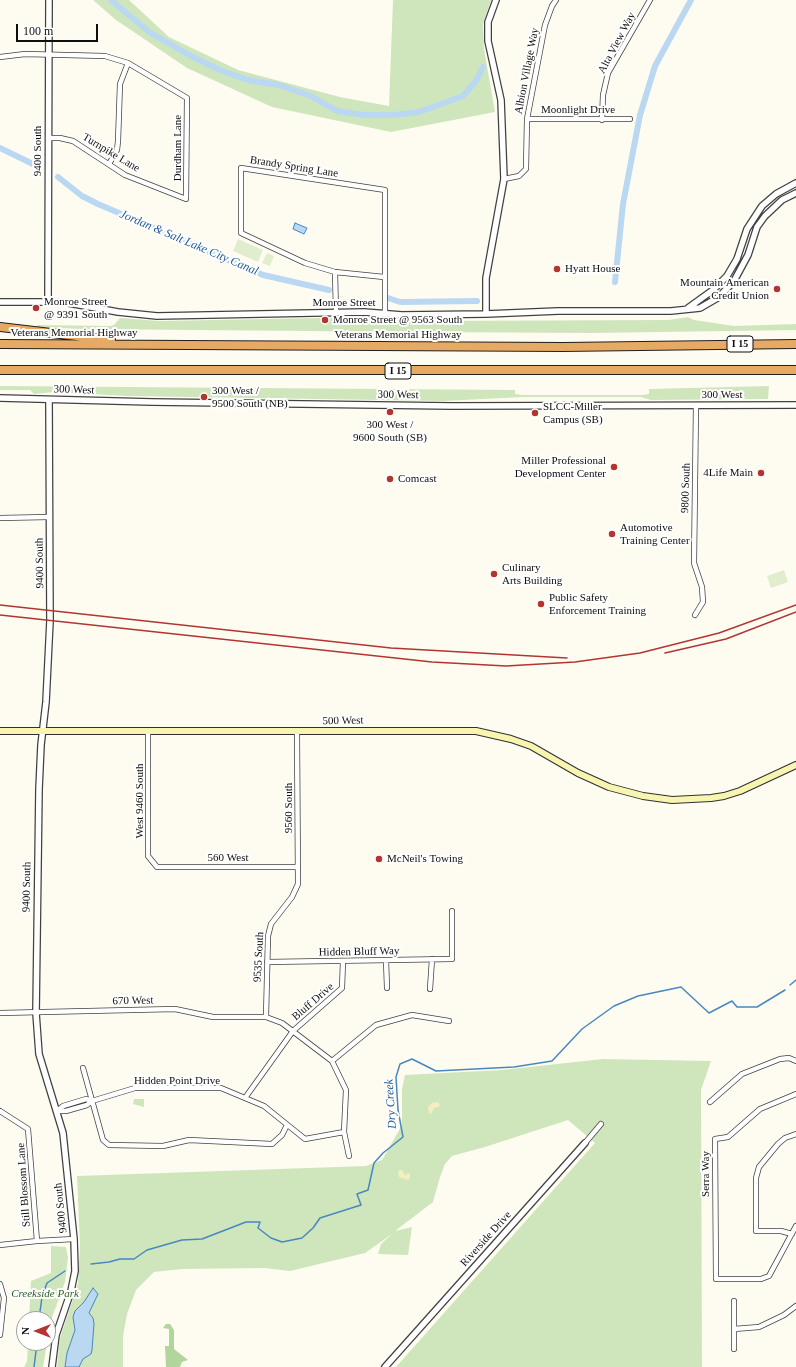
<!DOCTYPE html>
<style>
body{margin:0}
#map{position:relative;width:796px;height:1367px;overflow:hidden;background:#fefcf1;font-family:Georgia,serif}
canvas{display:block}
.north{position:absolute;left:16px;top:1311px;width:40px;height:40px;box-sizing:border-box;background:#fff;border:1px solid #9f9f9f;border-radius:50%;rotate:270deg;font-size:11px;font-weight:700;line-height:16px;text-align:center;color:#0e0e0e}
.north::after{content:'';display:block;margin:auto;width:14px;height:18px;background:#b23532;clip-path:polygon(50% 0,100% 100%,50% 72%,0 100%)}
.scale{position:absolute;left:16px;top:24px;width:82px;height:18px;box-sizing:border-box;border:2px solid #0e0e0e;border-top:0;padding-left:5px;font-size:12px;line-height:14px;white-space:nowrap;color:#0e0e0e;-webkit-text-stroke:3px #fff;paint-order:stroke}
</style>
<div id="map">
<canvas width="796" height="1367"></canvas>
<div class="north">N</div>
<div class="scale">100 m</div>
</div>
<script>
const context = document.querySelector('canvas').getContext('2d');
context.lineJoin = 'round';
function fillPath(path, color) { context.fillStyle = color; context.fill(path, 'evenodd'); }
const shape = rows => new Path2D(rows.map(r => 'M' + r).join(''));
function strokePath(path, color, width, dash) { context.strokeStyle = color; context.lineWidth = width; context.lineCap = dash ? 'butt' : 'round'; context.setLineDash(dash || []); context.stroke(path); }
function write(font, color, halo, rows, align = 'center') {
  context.font = font + ' Georgia,serif'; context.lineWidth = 4; context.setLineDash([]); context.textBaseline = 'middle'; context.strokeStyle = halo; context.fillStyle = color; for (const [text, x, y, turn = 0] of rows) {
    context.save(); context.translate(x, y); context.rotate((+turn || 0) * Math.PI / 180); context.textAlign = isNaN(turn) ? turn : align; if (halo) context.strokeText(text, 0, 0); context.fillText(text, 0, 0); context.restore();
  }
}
const green = shape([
 [93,0,129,0,169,37,238,70,340,97,389,106,393,0,491,0,483,24,484,49,495,112,391,132,272,107,187,68,116,20],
 [372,317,407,321,669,320,688,317,694,320,734,326,796,324,796,330,592,333,419,332,82,329,37,327,37,325,110,326,114,325,120,318,160,321],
 [0,386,515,390,515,394,522,395,642,395,649,394,649,389,769,386,768,399,651,400,641,397,523,397,443,401,126,396,54,392,34,394,30,390,0,390],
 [603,1059,711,1061,701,1090,702,1367,396,1367,595,1143,568,1120,485,1147,452,1156,445,1164,440,1177,433,1202,395,1231,412,1227,408,1255,378,1254,381,1244,392,1234,365,1253,290,1271,264,1268,182,1269,154,1272,136,1290,127,1314,123,1336,123,1367,57,1367,60,1338,78,1284,80,1245,77,1176,366,1166,382,1160,402,1125,402,1089,405,1075,502,1070],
 [134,1099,144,1099,144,1107,133,1104],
 [51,1246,66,1247,68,1258,65,1282,50,1323,48,1335,48,1319,29,1319,31,1281,51,1273],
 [28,1343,47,1343,43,1367,24,1367,27,1361]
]);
const forest = shape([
 [166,1324,170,1324,174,1330,174,1349,188,1360,182,1362,180,1367,166,1367,165,1346,169,1346,169,1329,163,1328]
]);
const sand = shape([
 [438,1102,440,1106,434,1108,431,1114,429,1113,428,1107,432,1103],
 [399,1170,402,1170,405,1175,410,1173,410,1179,407,1180,399,1177,398,1174]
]);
const pitch = shape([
 [238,239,263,250,258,262,233,251],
 [267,253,274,256,270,266,262,263],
 [784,570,788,582,771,588,767,576]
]);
const water = shape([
 [295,223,307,228,304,234,293,229,295,223],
 [93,1288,98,1294,89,1313,93,1318,94,1324,92,1350,91,1354,83,1359,79,1367,65,1367,67,1353,75,1330,73,1317,75,1311,84,1302,93,1288]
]);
const stream = shape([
 [790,985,796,980],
 [91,1264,109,1262,120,1259,134,1259,147,1250,182,1240,202,1239,246,1222,260,1222,258,1228,271,1238,282,1242,302,1238,313,1228,320,1218,361,1205,357,1194,368,1190,374,1163,383,1153,403,1137,398,1110,396,1077,400,1064,412,1059,436,1071,514,1067,552,1061,582,1029,614,1006,638,996,681,987,709,1013,732,1001,737,1007,757,1007,785,990],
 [39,1319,42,1297,47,1283,65,1271],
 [34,1367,37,1343]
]);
const canal = shape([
 [111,0,149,32,189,55,220,70,248,80,279,85,311,96,337,111,365,115,393,115,419,112,463,96,476,81,483,67],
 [0,148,37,166],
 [58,177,82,196,98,204,263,275,329,290],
 [615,282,623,204,640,115,655,66,691,0],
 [388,298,400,302,477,301]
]);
const minor = shape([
 [0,57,25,54,105,56,128,63,187,98,186,199,125,175,73,141,60,138,48,138],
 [527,119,630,119],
 [602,120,603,95,608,73,650,0],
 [109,164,117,150,118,141,120,84,128,63],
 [504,179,519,176,526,169,527,119,545,25,552,6,556,0],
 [335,272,336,312],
 [384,277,335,272,305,263,241,233,241,168,385,190,385,313],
 [0,518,49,517],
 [695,615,703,602,702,587,694,563,696,405],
 [148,732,148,856,157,867,298,867],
 [386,960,387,988],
 [267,962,452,959,452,911],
 [430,989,432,959],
 [0,1013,175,1009,213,1017,266,1017,282,1023,332,1061,346,1090,344,1132,349,1156],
 [266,1017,268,936,271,924,292,897,298,884,297,732],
 [332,1061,376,1025,412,1015,449,1021],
 [83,1068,103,1140,109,1145,163,1146,189,1140,272,1144,282,1135,287,1125],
 [796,1094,760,1109,728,1137,715,1139,716,1279,761,1279,769,1276,796,1226],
 [245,1098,293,1031,342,988,343,961],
 [710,1102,742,1074,780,1059,789,1058,796,1061],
 [0,1111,28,1129,37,1241],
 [57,1111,66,1111,87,1105,92,1101,135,1088,221,1088,264,1106,305,1139,344,1132],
 [57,1111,63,1106,86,1099,92,1101],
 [585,1143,601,1124],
 [792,1234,781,1231,756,1231,756,1178,759,1167,778,1144,785,1138,796,1134],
 [0,1245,37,1241,74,1239],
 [0,1284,4,1298,0,1335],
 [734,1301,734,1349],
 [734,1329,759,1327,784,1315,796,1306]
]);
const tertiary = shape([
 [48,301,49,0],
 [0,302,63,302,118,312,157,316,364,312,402,315,486,314,558,311,671,311,700,308,719,297,734,281,748,255,757,227,765,216,782,200,796,193],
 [688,308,713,290,727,276,737,259,747,229,762,206,776,194,796,183],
 [486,314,486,278,504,179,501,100,488,41,488,22,496,0],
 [0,398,152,402,452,406,796,405],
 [49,400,50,621,46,702,41,745,39,789,36,1013,39,1054,63,1133,74,1239,75,1271,71,1291,56,1335,52,1367],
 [385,1367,585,1143]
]);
const secondary = shape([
 [0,731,476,731,511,739,531,746,578,773,609,787,643,796,672,800,711,798,724,796,740,791,796,765]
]);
const motorway = shape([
 [0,327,111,340],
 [0,344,563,347,796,344],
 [0,370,796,370]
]);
const rail = shape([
 [0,605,391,648,567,658],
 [0,615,432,662,506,666,575,662,640,653,719,633,796,605],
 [665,653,726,639,796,612]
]);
const markers = [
 [557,269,4,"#b23532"],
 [777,289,4,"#b23532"],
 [36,308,4,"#b23532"],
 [325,320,4,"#b23532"],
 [204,397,4,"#b23532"],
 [390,412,4,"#b23532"],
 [535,413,4,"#b23532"],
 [614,467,4,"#b23532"],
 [761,473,4,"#b23532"],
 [390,479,4,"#b23532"],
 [612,534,4,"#b23532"],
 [494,574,4,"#b23532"],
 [541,604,4,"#b23532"],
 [379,859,4,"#b23532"]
];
const shields = [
 [740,344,26],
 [398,371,26]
];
const shieldNames = [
 ["I 15",740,344],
 ["I 15",398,371]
];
const streetNames = [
 ["Alta View Way",617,43,-62],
 ["Albion Village Way",527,71,-79],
 ["Moonlight Drive",578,110],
 ["Durdham Lane",178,148,-90],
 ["9400 South",38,151,-90],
 ["Turnpike Lane",111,153,31],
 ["Brandy Spring Lane",294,167,9],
 ["Monroe Street",344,303],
 ["Veterans Memorial Highway",74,333],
 ["Veterans Memorial Highway",398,335],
 ["300 West",74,390,2],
 ["300 West",398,395,1],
 ["300 West",722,395],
 ["9800 South",686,488,-88],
 ["9400 South",40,563,-91],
 ["500 West",343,721,-1],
 ["West 9460 South",140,801,-90],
 ["9560 South",289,808,-90],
 ["560 West",228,858],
 ["9400 South",27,887,-89],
 ["Hidden Bluff Way",359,952,-1],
 ["9535 South",259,957,-87],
 ["670 West",133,1001,-1],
 ["Bluff Drive",313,1002,-41],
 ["Hidden Point Drive",177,1081],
 ["Serra Way",706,1174,-90],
 ["Still Blossom Lane",24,1185,-94],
 ["9400 South",61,1208,-96],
 ["Riverside Drive",486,1239,-48]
];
const poiNames = [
 ["Hyatt House",565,269],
 ["Mountain American",769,283,"right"],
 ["Credit Union",769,296,"right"],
 ["Monroe Street",44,302],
 ["@ 9391 South",44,315],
 ["Monroe Street @ 9563 South",333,320],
 ["300 West /",212,391],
 ["9500 South (NB)",212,404],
 ["SLCC-Miller",543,407],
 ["Campus (SB)",543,420],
 ["300 West /",390,425,"center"],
 ["9600 South (SB)",390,438,"center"],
 ["Miller Professional",606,461,"right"],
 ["Development Center",606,474,"right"],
 ["4Life Main",753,473,"right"],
 ["Comcast",398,479],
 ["Automotive",620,528],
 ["Training Center",620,541],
 ["Culinary",502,568],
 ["Arts Building",502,581],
 ["Public Safety",549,598],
 ["Enforcement Training",549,611],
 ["McNeil's Towing",387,859]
];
const parkNames = [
 ["Creekside Park",45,1294]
];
const waterNames = [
 ["Jordan & Salt Lake City Canal",189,243,23],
 ["Dry Creek",391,1104,-94]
];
fillPath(green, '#cfe6bd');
fillPath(forest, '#b2d59d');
fillPath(sand, '#f5edc1');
fillPath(pitch, '#e0eece');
fillPath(water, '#bad8f1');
strokePath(water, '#4788c1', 1);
strokePath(stream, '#4788c1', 1.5);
strokePath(canal, '#bad8f1', 6);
strokePath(minor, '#414141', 6);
strokePath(tertiary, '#414141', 8);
strokePath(secondary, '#303030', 8);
strokePath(motorway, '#1f1f1f', 10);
strokePath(minor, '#fff', 4.5);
strokePath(tertiary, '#fff', 5.5);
strokePath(secondary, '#f8f5b1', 6);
strokePath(motorway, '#e7aa65', 8);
strokePath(rail, '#b23532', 1.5);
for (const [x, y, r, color] of markers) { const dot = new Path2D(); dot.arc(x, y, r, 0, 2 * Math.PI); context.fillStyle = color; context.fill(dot); strokePath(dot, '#fff', 1.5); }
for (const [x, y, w] of shields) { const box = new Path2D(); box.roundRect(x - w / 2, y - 8, w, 16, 3); context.fillStyle = '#fff'; context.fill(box); strokePath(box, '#0e0e0e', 1); }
write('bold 10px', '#0e0e0e', null, shieldNames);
write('11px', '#0e0e0e', '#fff', streetNames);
write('11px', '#0e0e0e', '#fff', poiNames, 'left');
write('italic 11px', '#2c6024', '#fff', parkNames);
write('italic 12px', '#225b95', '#fff', waterNames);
</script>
